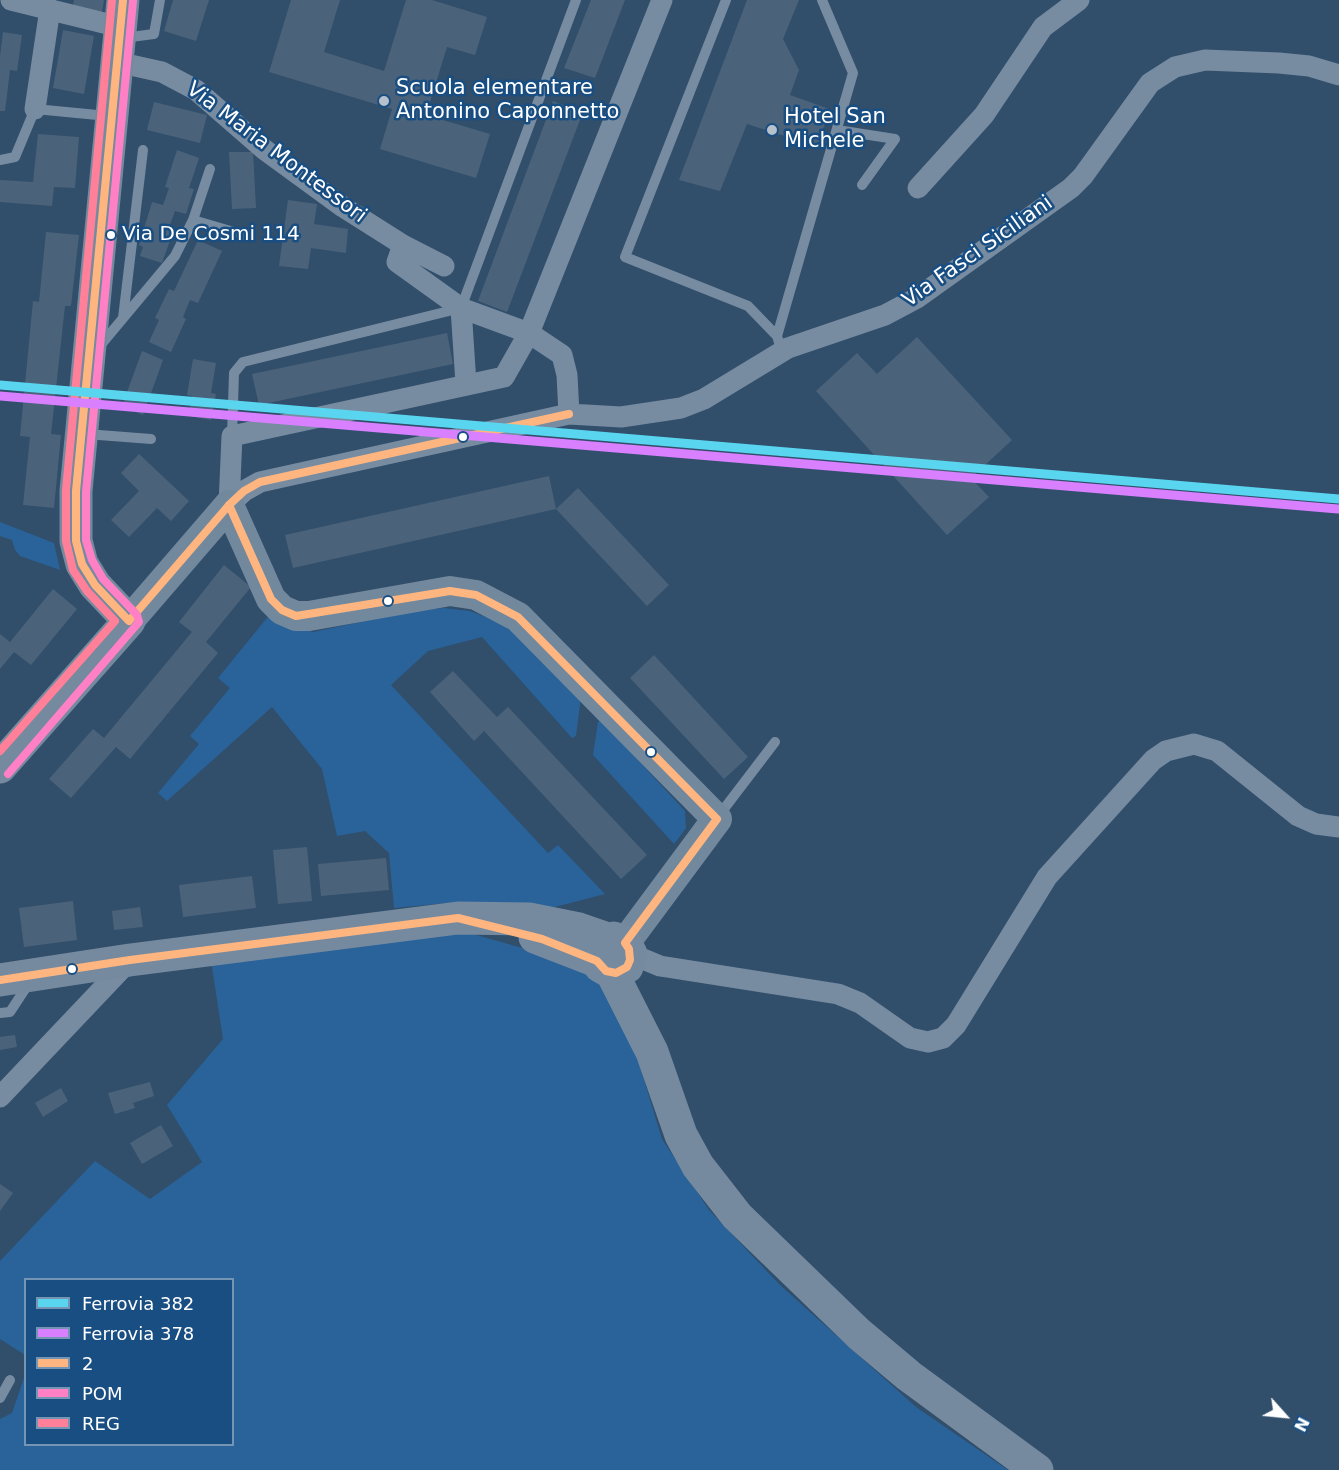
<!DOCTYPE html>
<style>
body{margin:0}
#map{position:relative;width:1339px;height:1470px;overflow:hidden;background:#314e6b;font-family:"DejaVu Sans",sans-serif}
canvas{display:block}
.legend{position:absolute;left:24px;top:1278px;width:210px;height:168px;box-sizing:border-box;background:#194e83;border:2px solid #7595b5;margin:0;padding:8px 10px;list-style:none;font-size:18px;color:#fff}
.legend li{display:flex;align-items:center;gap:12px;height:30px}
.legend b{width:30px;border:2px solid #7595b5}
.north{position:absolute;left:1255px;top:1386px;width:60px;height:60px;-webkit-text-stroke:4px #194e83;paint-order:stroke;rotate:117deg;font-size:16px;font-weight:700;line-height:24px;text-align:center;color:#fff}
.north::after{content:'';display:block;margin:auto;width:21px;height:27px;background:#fff;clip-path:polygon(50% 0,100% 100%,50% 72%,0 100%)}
</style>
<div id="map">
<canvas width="1339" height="1470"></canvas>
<ul class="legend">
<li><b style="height:8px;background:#5ad5f0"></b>Ferrovia 382</li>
<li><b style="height:8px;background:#d880ff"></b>Ferrovia 378</li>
<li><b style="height:8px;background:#ffb580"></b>2</li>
<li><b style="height:8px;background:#ff80c5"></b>POM</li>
<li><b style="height:8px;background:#ff8098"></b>REG</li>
</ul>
<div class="north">N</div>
</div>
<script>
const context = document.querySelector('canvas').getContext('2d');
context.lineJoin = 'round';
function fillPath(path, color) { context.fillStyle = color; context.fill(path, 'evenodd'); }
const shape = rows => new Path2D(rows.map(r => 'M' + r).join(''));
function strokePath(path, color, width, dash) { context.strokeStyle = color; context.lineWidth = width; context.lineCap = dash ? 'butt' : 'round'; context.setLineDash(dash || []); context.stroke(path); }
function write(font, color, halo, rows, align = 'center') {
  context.font = font + ' "DejaVu Sans",sans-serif'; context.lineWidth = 5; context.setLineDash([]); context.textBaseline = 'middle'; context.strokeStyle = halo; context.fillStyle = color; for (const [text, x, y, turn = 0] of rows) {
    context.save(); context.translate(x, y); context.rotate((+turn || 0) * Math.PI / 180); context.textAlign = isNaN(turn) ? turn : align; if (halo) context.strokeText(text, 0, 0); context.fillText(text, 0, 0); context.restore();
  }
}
const green = shape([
 [0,522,54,543,60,570,20,556,15,550,12,540,0,536],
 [444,608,470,611,507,625,581,697,576,736,572,738,482,637,428,651,391,685,548,853,558,845,605,894,551,908,448,903,394,908,389,853,365,831,337,836,322,769,272,707,167,801,158,793,199,744,190,736,230,688,218,678,271,613,295,627,313,632,414,611],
 [601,720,685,811,686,828,674,844,593,755,598,722],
 [455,929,590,967,629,1031,662,1139,709,1210,780,1285,916,1407,1008,1470,0,1470,0,1419,12,1413,25,1375,26,1444,232,1444,232,1280,26,1280,25,1355,0,1339,0,1261,95,1161,150,1199,202,1162,167,1105,223,1039,210,954]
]);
const building = shape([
 [74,0,104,0,101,17,72,12],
 [173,0,209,0,196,41,164,31],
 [291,0,340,0,324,52,384,71,406,0,432,0,487,17,475,55,447,47,426,115,490,134,476,178,380,149,392,109,269,72],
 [591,0,625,0,595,78,564,68],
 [747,0,799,0,783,39,799,70,790,95,832,110,822,131,827,142,819,147,747,124,720,191,679,180],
 [63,30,94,36,84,94,53,88],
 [3,32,22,35,17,71,10,70,5,111,0,111,0,56],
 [553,101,583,112,507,312,478,301],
 [154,102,207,115,200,143,147,130],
 [38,134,79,137,75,188,54,187,52,206,0,202,0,180,33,182],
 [177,150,199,158,189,188,194,189,186,214,175,211,168,230,173,232,162,263,140,256,143,247,139,245,152,202,163,205,169,188,165,187],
 [229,152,253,152,256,208,232,209],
 [288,200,317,204,314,224,348,229,346,253,311,248,308,269,279,266],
 [46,232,79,235,71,306,65,306,51,434,61,435,54,508,23,505,30,437,20,436,33,301,39,302],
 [198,240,222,251,198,303,190,300,183,317,186,319,171,352,149,342,159,320,155,318,169,289,174,291],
 [447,333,453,364,259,405,252,374],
 [917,337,1012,440,971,478,989,497,947,535,816,391,857,353,877,374],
 [142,351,163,360,143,415,122,406],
 [193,359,216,363,211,393,216,394,211,420,189,416,192,396,187,395],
 [139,454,189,501,171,521,157,508,129,537,111,520,139,491,121,473],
 [549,476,556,509,293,568,285,535],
 [578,488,669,585,647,606,556,509],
 [224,565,251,587,206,642,218,653,130,759,116,747,71,798,49,779,93,729,104,738,192,632,179,622],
 [53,589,77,609,31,665,14,652,0,669,0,634,10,642],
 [654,655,748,757,724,779,630,678],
 [453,671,497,717,508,707,647,855,621,879,484,731,474,741,430,692],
 [307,847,312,901,278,904,273,850],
 [386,858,389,890,321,896,318,864],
 [252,876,256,908,183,917,179,885],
 [73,901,77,940,24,947,19,908],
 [140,907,143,927,114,930,112,911],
 [15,1035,17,1047,0,1050,0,1037],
 [150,1082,154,1096,133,1103,135,1108,115,1114,108,1093],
 [61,1088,68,1101,43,1117,35,1103],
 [161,1125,173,1146,142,1164,130,1143],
 [0,1184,13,1193,0,1211]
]);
const service = shape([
 [726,0,625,257,748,306,777,336,782,352],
 [123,38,154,34,160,0],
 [837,130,895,139,862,185],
 [0,160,15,157,35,109,108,116],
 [193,220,244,235],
 [123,318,143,150],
 [777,336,853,73,822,0],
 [99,347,175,256,193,220,210,169],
 [86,434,151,439],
 [232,436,234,373,243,362,461,308,576,0],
 [717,818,775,742],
 [0,1013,10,1012,29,983],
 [0,1398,10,1380]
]);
const minor = shape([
 [11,0,120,27],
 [117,62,162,72,196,90,265,150,343,207,403,245,397,262,461,308,466,384],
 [35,109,50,9],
 [918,188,984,115,1043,27,1079,0],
 [403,245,444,266],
 [569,414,567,375,562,355,529,333,662,0],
 [229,505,244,491,260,482,278,478,569,414,621,417,681,408,704,399,788,348,885,315,917,298,1071,188,1083,176,1150,83,1175,67,1205,60,1279,63,1309,66,1339,75],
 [229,505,232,436,504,377,529,333,461,308],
 [631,954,660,966,838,994,860,1003,910,1038,928,1042,943,1038,956,1025,1047,877,1153,760,1166,751,1194,744,1217,751,1298,816,1316,824,1339,827],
 [0,1097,130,960]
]);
const secondary = shape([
 [129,621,229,505,271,599,282,610,296,616,309,616,450,591,476,595,518,617,717,819,625,943]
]);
const primary = shape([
 [0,767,129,621,95,585,82,564,76,541,76,491,123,0],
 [535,937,597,961,600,966,612,973,627,967,631,954,625,943,614,938,603,942,597,954],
 [612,973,652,1052,681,1135,698,1166,737,1216,859,1334,909,1376,1037,1470],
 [0,980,130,960,458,918,529,919,579,929,608,939]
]);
const bus1 = shape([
 [123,0,76,491,76,541,82,564,95,585,129,621,229,505,244,491,260,482,569,414],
 [0,980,130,960,458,918,542,939,597,961,606,971,616,973,627,967,630,960,629,949,625,943,717,819,518,617,476,595,450,591,296,616,282,610,271,599,229,505]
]);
const bus2 = shape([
 [8,774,139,622,137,615,103,579,92,560,86,540,86,492,133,1]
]);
const bus3 = shape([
 [0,751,115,621,87,591,73,570,66,541,66,490,112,0]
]);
const rail1 = shape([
 [0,385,1339,499]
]);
const rail2 = shape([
 [0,396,1338,509]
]);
const markers = [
 [384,101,6,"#b7c1cb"],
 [772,130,6,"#b7c1cb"],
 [111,235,5,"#fff"],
 [463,437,5,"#fff"],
 [388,601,5,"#fff"],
 [651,752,5,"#fff"],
 [72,969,5,"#fff"]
];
const busNames = [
 ["Via De Cosmi 114",122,235]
];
const poiNames = [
 ["Scuola elementare",396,89],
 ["Antonino Caponnetto",396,113],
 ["Hotel San",784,118],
 ["Michele",784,142]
];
const streetNames = [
 ["Via Maria Montessori",276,153,37],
 ["Via Fasci Siciliani",978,252,-35]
];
fillPath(green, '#296399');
fillPath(building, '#4b637a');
strokePath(service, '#778ca1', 10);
strokePath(minor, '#778ca1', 21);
strokePath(secondary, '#72889d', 30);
strokePath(primary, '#768a9f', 33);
strokePath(bus1, '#ffb580', 8);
strokePath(bus2, '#ff80c5', 8);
strokePath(bus3, '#ff8098', 8);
strokePath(rail1, '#5ad5f0', 9);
strokePath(rail2, '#d880ff', 9);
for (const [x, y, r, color] of markers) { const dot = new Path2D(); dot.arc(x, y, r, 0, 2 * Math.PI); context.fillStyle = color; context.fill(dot); strokePath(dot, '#194e83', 2); }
write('20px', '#fff', '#194e83', busNames, 'left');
write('21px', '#fff', '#194e83', poiNames, 'left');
write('21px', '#fff', '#194e83', streetNames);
</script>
